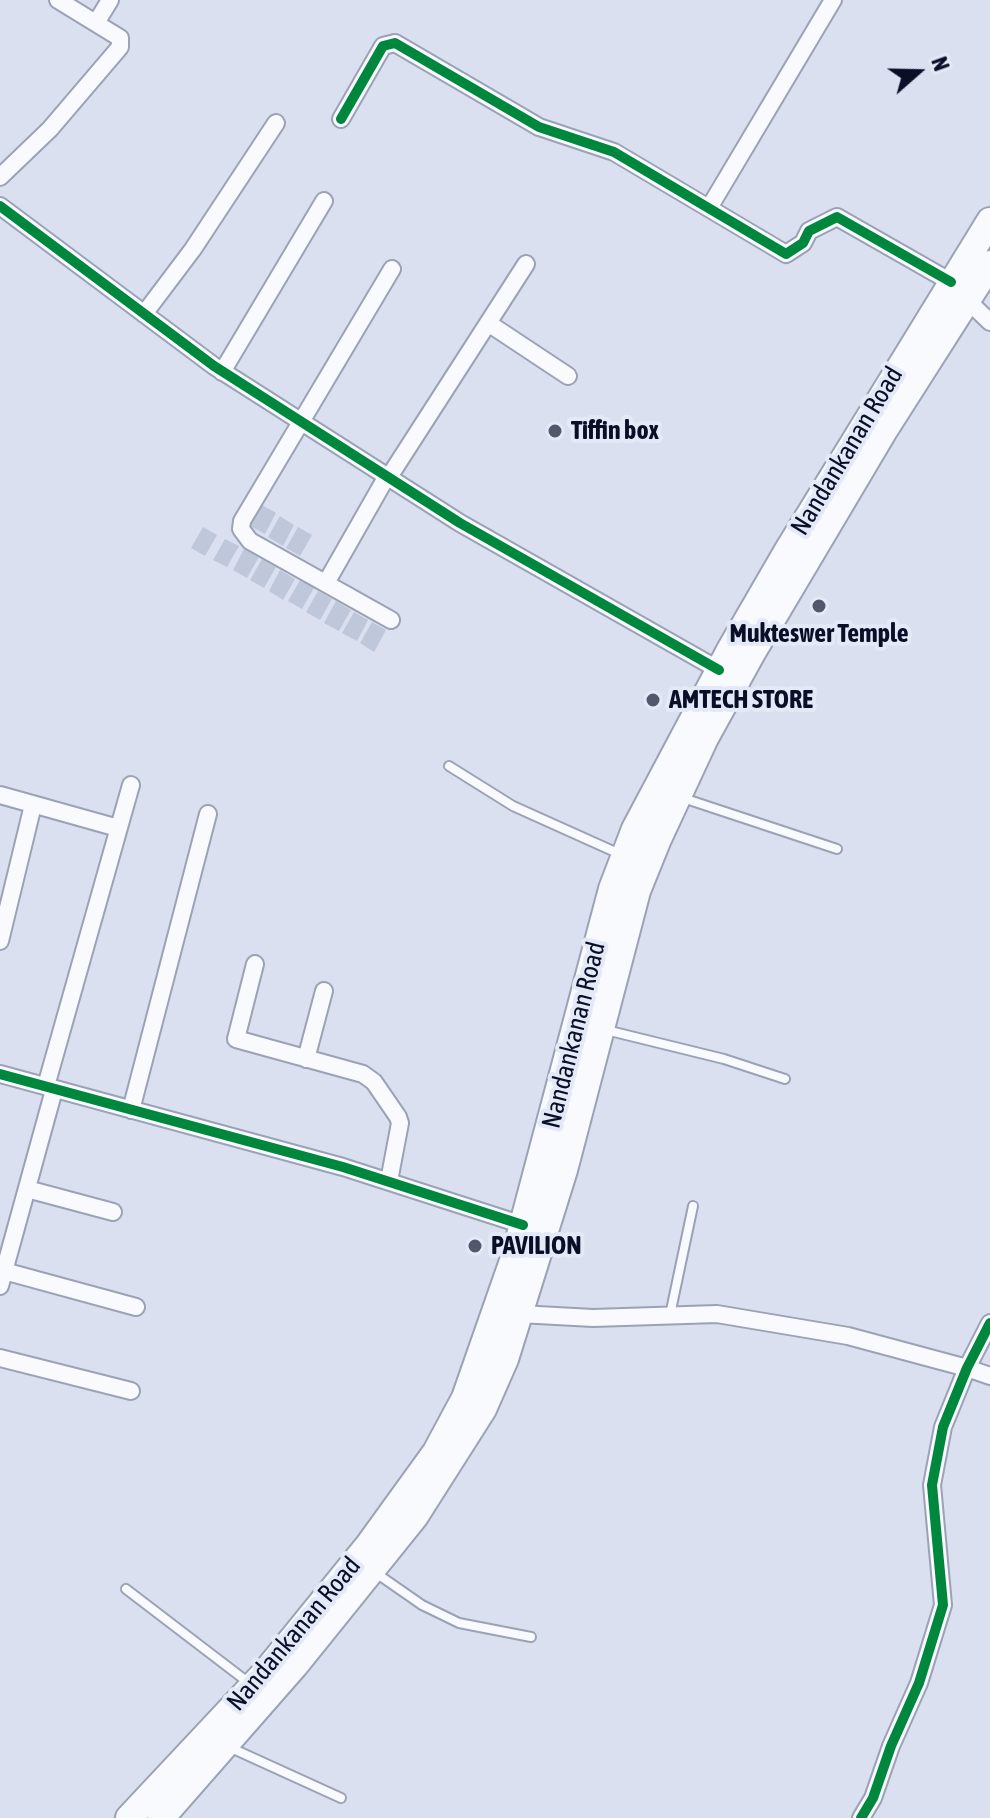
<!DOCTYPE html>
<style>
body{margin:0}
#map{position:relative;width:990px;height:1818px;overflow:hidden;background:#dae0ef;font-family:"Asap Condensed",sans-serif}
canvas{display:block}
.north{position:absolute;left:878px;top:32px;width:80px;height:80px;-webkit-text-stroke:6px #e4e9f7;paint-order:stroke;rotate:70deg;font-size:22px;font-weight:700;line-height:32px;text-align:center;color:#080f26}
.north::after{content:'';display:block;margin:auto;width:28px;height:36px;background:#080f26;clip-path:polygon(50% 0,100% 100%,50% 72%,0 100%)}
</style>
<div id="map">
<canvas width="990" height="1818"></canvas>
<div class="north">N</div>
</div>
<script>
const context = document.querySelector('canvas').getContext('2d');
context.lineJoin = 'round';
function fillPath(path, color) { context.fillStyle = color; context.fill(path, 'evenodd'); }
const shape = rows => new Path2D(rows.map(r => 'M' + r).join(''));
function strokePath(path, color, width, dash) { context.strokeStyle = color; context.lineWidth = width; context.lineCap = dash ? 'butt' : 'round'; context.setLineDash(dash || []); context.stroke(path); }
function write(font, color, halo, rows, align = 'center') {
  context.font = font + ' "Asap Condensed",sans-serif'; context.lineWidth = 8; context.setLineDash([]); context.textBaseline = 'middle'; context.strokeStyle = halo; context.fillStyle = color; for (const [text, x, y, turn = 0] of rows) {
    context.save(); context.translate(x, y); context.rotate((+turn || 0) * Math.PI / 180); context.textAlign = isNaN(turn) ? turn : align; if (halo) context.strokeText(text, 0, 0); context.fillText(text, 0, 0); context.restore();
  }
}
const building = shape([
 [262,505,276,513,265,534,250,526],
 [280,516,294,525,283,546,268,537],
 [203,527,217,535,205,556,191,548],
 [298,527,312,535,300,556,286,548],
 [225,539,239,546,227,567,213,560],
 [244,549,259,557,247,578,233,570],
 [262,559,276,567,264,588,250,580],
 [280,570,295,579,283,600,269,591],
 [300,580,314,588,302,609,288,601],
 [318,591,332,599,320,620,306,612],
 [336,601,351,610,339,631,324,623],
 [354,612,368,620,357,641,342,633],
 [372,622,386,630,374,652,360,643]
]);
const service = shape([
 [449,766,513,806,622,855],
 [683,798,837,849],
 [606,1030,724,1059,785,1079],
 [670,1315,693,1206],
 [376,1573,422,1605,459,1623,531,1637],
 [126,1589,249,1683],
 [229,1747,341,1798]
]);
const minor = shape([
 [96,23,110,0],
 [341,119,383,46,395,43,539,127,614,152,786,254,803,243,809,231,837,217,951,282],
 [0,177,50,129,120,47,120,38,58,0],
 [0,206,214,366,460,523,719,670],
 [709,208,833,0],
 [967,300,990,322],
 [144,314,193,249,276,123],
 [488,323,568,376],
 [222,372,324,201],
 [389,477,526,264],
 [326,583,387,476],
 [391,620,250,541,241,529,242,521,392,269],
 [0,795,118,828],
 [0,941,33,805],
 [255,964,236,1039,363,1074,374,1082,398,1117,400,1123,389,1181],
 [306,1059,324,991],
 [0,1074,343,1167,523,1225],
 [46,1086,131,785],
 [131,1110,208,814],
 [27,1189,113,1212],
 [0,1270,136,1307],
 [0,1286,54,1090],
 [519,1314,593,1318,717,1314,848,1336,967,1368,990,1376],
 [0,1358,131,1391],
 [861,1818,873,1798,891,1746,919,1683,943,1605,932,1485,943,1427,967,1368,990,1323]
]);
const primary = shape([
 [129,1818,265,1673,368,1546,436,1452,465,1398,514,1258,612,889,635,829,730,650,788,550,990,221],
 [161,1818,295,1665,415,1516,483,1409,505,1359,564,1170,637,891,658,839,705,738,753,651,883,432,990,264]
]);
const cycleway = shape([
 [341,119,383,46,395,43,539,127,614,152,786,254,803,243,809,231,837,217,951,282],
 [0,206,214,366,460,523,719,670],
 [0,1074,343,1167,523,1225],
 [861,1818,873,1798,891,1746,919,1683,943,1605,932,1485,943,1427,967,1368,990,1323]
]);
const markers = [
 [555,431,8,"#52586c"],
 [819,606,8,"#52586c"],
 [653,700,8,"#52586c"],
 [475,1246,8,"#52586c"]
];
const poiNames = [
 ["Tiffin box",571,431],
 ["Mukteswer Temple",819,634,"center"],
 ["AMTECH STORE",669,700],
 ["PAVILION",491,1246]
];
const streetNames = [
 ["Nandankanan Road",847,451,-59],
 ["Nandankanan Road",574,1035,-76],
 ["Nandankanan Road",294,1634,-50]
];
fillPath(building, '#bfc7da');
strokePath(service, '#9ba2b5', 12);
strokePath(minor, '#9ba2b5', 20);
strokePath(primary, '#9ba2b5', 30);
strokePath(service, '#f9fafd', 8);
strokePath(minor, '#f9fafd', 16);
strokePath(primary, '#f9fafd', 26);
strokePath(cycleway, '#00873e', 10);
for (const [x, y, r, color] of markers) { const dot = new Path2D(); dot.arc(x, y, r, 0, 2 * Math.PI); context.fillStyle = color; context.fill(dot); strokePath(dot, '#e4e9f7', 3); }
write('bold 26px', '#080f26', '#e4e9f7', poiNames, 'left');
write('26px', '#080f26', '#e4e9f7', streetNames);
</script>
